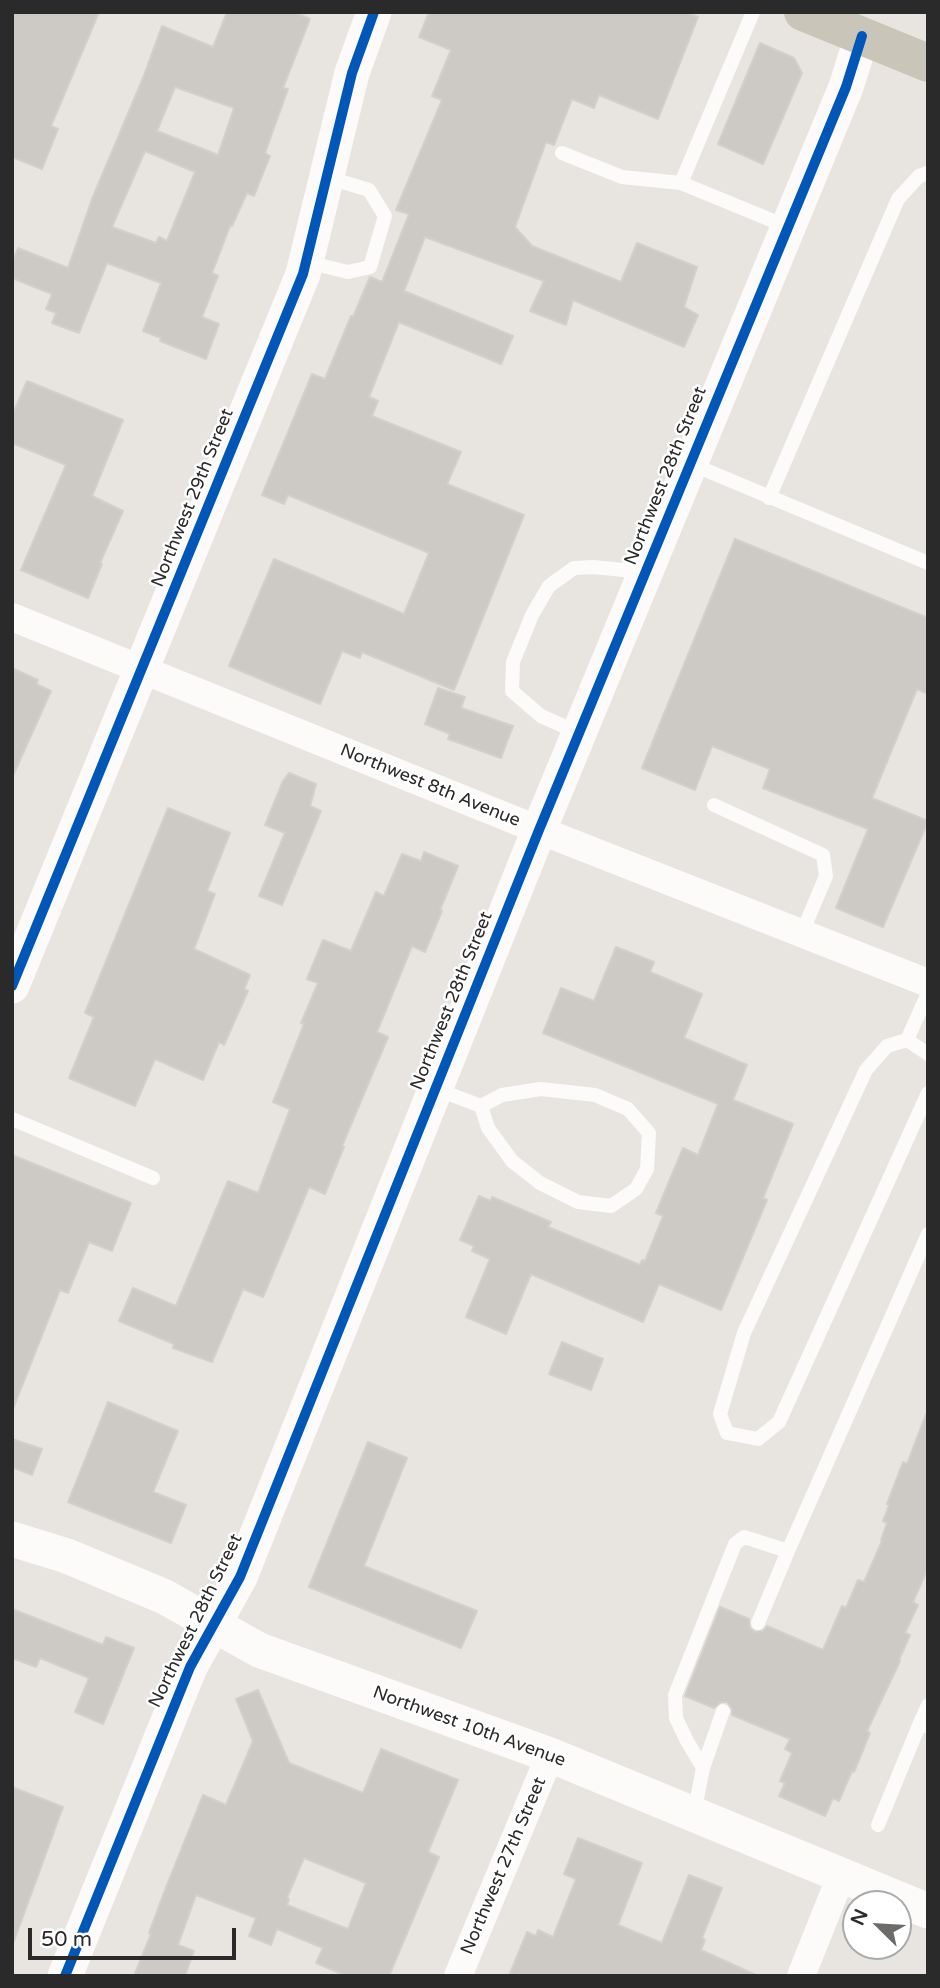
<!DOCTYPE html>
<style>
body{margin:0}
#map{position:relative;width:940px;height:1988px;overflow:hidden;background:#e8e4df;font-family:"Varela Round",sans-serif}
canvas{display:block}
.frame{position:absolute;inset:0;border:14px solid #2a2a2a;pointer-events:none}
.north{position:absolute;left:842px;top:1890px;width:70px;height:70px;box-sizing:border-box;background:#fff;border:2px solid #aaa;border-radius:50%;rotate:294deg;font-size:19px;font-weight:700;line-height:28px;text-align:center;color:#2a2a2a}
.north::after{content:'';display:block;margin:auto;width:24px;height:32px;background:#6c6b69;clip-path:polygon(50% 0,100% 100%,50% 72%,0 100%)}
.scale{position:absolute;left:28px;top:1928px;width:208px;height:32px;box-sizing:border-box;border:4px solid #2a2a2a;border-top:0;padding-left:9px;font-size:21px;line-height:24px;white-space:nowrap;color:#2a2a2a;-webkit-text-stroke:5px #fff;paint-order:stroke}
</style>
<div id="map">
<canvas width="940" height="1988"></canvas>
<div class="frame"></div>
<div class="north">N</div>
<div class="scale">50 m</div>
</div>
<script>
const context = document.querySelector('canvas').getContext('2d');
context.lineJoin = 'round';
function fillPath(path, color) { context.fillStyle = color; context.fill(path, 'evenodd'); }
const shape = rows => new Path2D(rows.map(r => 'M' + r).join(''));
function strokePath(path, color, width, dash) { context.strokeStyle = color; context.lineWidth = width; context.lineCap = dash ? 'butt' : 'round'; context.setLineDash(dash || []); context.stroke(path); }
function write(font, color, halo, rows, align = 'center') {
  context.font = font + ' "Varela Round",sans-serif'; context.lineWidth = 5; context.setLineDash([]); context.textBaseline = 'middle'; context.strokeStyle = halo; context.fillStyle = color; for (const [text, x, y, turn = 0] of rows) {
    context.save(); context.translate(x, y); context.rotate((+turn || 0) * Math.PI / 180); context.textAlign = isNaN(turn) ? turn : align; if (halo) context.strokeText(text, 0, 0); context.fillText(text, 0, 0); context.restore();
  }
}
const building = shape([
 [12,12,99,12,51,126,58,129,42,169,12,157,12,12],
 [227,12,294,12,310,19,283,88,288,89,265,153,270,156,254,196,247,193,232,226,230,226,212,273,218,276,202,317,219,324,206,359,160,341,161,338,143,331,161,283,107,263,79,333,52,323,56,313,46,309,52,294,12,278,12,263,18,248,68,268,92,199,143,78,162,26,213,47,227,12],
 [175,87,234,108,218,155,157,131,175,87],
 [145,151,195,172,167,241,159,237,156,243,112,227,145,151],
 [429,12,686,12,698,17,658,119,599,95,594,108,572,99,554,145,546,142,515,227,532,246,621,282,637,243,697,267,684,307,698,315,684,347,573,300,566,325,530,311,544,281,425,237,404,291,513,336,501,364,399,322,369,397,378,401,372,416,461,452,447,484,524,515,454,690,362,652,360,658,342,651,320,704,229,666,274,559,404,614,429,553,288,495,284,504,262,495,312,374,325,379,351,316,353,317,370,277,382,282,409,214,396,210,442,100,432,96,451,50,419,37,429,12],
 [760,43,794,58,802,73,763,164,718,144,760,43],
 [27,381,123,420,92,496,123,511,100,563,102,564,88,598,21,570,66,465,12,443,12,416,27,381],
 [735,539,928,618,928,694,917,689,872,798,928,821,883,927,836,908,868,829,763,788,770,769,712,746,695,790,642,768,735,539],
 [12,668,38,680,36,684,51,691,12,778,12,668],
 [438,688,465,697,461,708,513,726,501,758,448,739,450,734,425,724,438,688],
 [289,773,316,784,310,806,321,811,282,905,259,896,285,833,265,825,283,781,289,773],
 [168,808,230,833,207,891,215,894,194,949,250,975,244,989,248,991,224,1045,219,1042,203,1080,155,1059,135,1106,69,1078,94,1017,85,1013,168,808],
 [424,852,458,866,440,910,442,911,425,952,412,946,377,1032,388,1037,342,1146,344,1147,325,1194,309,1187,263,1297,243,1289,212,1362,173,1348,174,1344,119,1321,133,1288,176,1306,228,1181,258,1193,290,1109,273,1102,304,1024,301,1023,318,983,307,979,323,940,351,951,376,892,384,896,402,854,421,861,424,852],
 [616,947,654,962,650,972,702,994,684,1038,747,1065,733,1100,793,1124,763,1198,767,1200,721,1310,659,1284,643,1322,531,1274,506,1334,466,1317,490,1259,472,1251,474,1246,460,1240,479,1196,491,1201,492,1197,551,1222,548,1227,640,1265,642,1260,645,1261,663,1216,656,1213,683,1148,698,1155,718,1104,543,1033,561,988,594,1001,616,947],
 [12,1155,131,1203,112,1251,89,1242,68,1293,60,1290,13,1409,12,1155],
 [562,1342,603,1359,591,1390,549,1374,562,1342],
 [108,1402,178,1431,153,1492,186,1505,171,1543,68,1502,108,1402],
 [926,1414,928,1414,928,1568,913,1602,918,1605,905,1633,910,1635,899,1660,900,1661,867,1731,870,1733,854,1772,852,1771,839,1801,833,1798,825,1816,779,1796,785,1783,780,1781,792,1753,785,1749,790,1739,732,1715,732,1709,727,1702,721,1702,714,1708,685,1696,720,1607,749,1619,750,1628,755,1632,763,1631,767,1626,823,1650,842,1606,846,1608,858,1580,864,1582,882,1541,881,1540,887,1523,883,1521,889,1505,887,1504,903,1462,907,1464,926,1414],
 [12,1439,42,1449,32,1475,12,1467,12,1439],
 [368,1442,407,1458,364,1566,477,1611,461,1648,309,1587,368,1442],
 [12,1609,103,1645,106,1637,134,1648,103,1724,75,1712,89,1678,40,1658,36,1667,12,1658,12,1609],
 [258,1690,289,1763,363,1793,381,1749,458,1780,428,1852,439,1857,389,1976,347,1976,316,1963,323,1948,277,1929,271,1945,249,1936,256,1918,196,1895,178,1945,194,1951,185,1976,134,1976,151,1934,149,1933,163,1895,203,1795,226,1805,253,1741,236,1699,258,1690],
 [304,1858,366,1883,348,1929,287,1905,289,1899,287,1898,304,1858],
 [12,1787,63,1807,14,1941,12,1940,12,1787],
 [578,1838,642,1863,618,1925,662,1943,689,1875,722,1888,702,1938,705,1940,701,1950,758,1976,509,1976,527,1932,536,1936,538,1930,553,1937,576,1879,564,1874,578,1838]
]);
const service = shape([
 [562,153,622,177,681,183,788,227],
 [681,183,753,12],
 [307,262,348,272,370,267,385,216,369,190,326,177],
 [691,464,928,563],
 [769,498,898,199,919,176,928,173],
 [579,733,541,716,512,691,513,662,532,615,549,586,574,568,593,567,644,572],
 [714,805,823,855,826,876,802,933],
 [907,1040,928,993],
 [928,1054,907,1040,887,1046,866,1070,744,1333,720,1414,727,1433,758,1439,779,1422,928,1093],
 [436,1089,481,1106,502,1095,541,1089,595,1095,628,1109,649,1133,647,1169,636,1189,611,1206,578,1202,540,1183,512,1161,488,1128,481,1106],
 [12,1119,153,1178],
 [758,1623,788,1551],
 [927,1726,920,1723,928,1705],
 [703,1768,723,1711],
 [694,1814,703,1768,687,1741,676,1718,675,1695,735,1544,744,1537,788,1551,928,1234],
 [878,1825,920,1723]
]);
const minor = shape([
 [12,617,539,830,928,983],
 [458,1976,550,1755],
 [801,1976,841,1876]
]);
const tertiary = shape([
 [12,986,303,274,352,73,374,12],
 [12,1539,67,1556,165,1597,259,1650,550,1755,928,1911],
 [65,1976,190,1667,240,1577,539,830,846,87,862,36]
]);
const primary = shape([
 [803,12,928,63]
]);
const cycleway = shape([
 [12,986,303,274,352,73,374,12],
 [65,1976,190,1667,240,1577,539,830,846,87,862,36]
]);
const streetNames = [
 ["Northwest 28th Street",666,476,-68],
 ["Northwest 29th Street",193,498,-68],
 ["Northwest 8th Avenue",430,786,22],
 ["Northwest 28th Street",452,1001,-68],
 ["Northwest 28th Street",196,1621,-64],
 ["Northwest 10th Avenue",469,1727,20],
 ["Northwest 27th Street",504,1866,-67]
];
fillPath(building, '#cdcac6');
strokePath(building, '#d3d0cb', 2);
strokePath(service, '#fcfbfa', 14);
strokePath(minor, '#fcfbfa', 28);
strokePath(tertiary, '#fcfbfa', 35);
strokePath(primary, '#cac5b9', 38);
strokePath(cycleway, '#0057b8', 10);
write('18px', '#2a2a2a', '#fff', streetNames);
</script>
